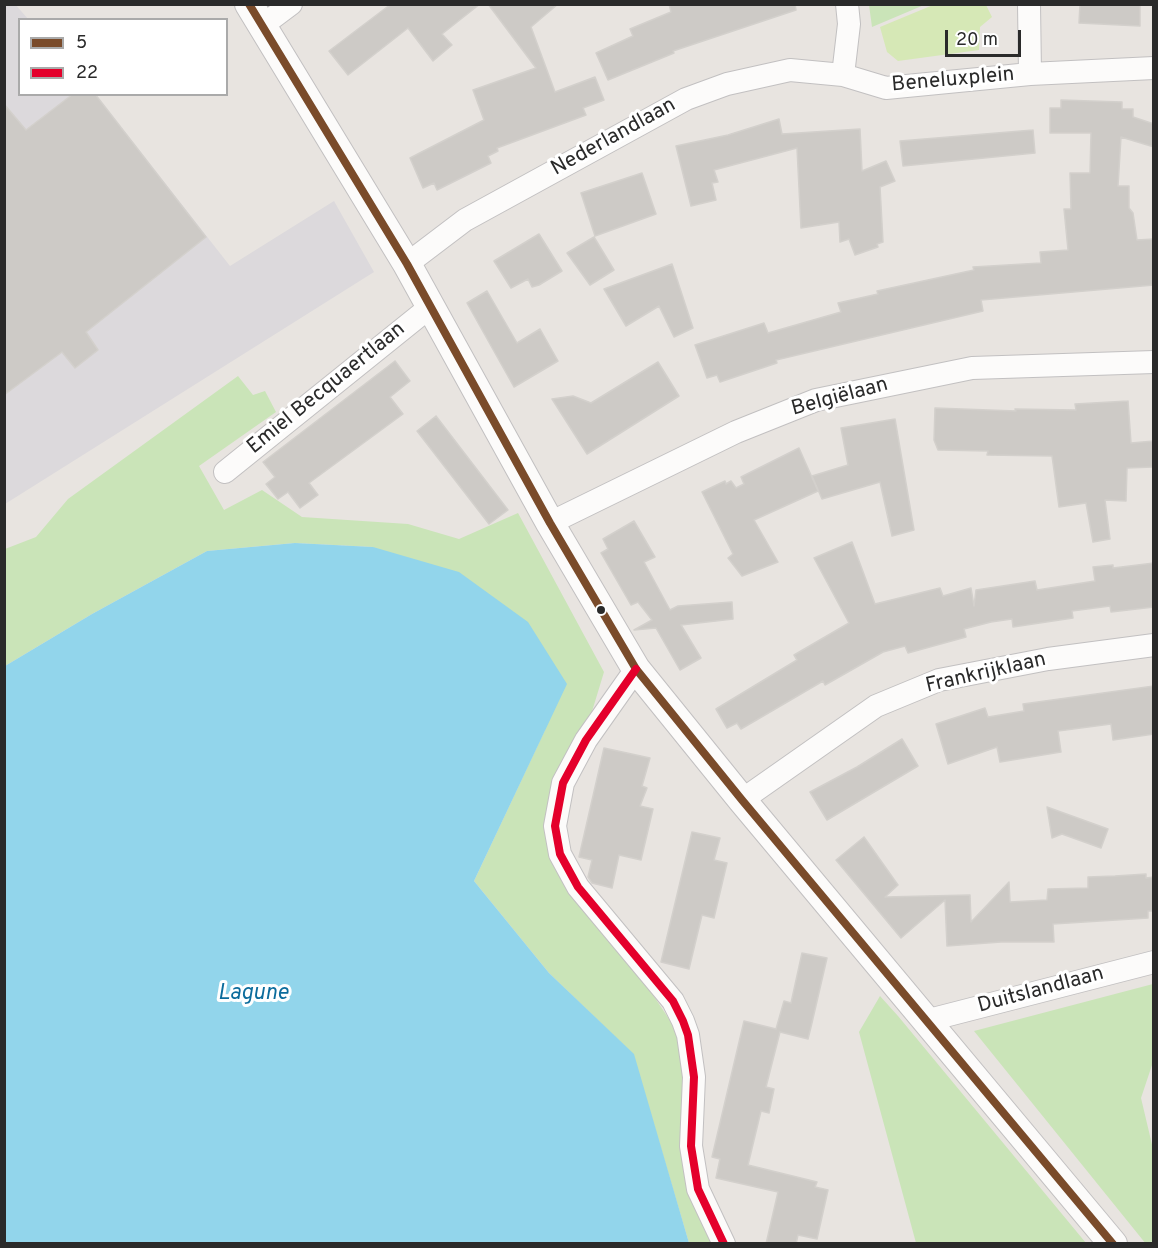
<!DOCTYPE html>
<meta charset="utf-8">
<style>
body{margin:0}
#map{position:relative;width:1158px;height:1248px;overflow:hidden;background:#e8e4e0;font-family:Overpass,sans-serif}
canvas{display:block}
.frame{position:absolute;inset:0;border:6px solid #2a2a2a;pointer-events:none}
.legend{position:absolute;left:18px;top:18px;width:210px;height:78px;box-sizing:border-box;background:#fff;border:2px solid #aaa;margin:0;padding:8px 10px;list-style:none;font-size:18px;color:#2a2a2a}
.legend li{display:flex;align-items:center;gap:12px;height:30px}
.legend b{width:30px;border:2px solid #aaa}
.scale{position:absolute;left:945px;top:30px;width:76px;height:27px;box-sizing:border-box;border:3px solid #2a2a2a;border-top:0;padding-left:8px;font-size:18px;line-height:21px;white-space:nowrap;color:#2a2a2a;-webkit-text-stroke:4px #fff;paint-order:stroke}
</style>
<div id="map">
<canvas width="1158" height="1248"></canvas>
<div class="frame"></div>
<ul class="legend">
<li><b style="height:8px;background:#7a4b2a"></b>5</li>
<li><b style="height:8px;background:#e4002b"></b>22</li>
</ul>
<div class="scale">20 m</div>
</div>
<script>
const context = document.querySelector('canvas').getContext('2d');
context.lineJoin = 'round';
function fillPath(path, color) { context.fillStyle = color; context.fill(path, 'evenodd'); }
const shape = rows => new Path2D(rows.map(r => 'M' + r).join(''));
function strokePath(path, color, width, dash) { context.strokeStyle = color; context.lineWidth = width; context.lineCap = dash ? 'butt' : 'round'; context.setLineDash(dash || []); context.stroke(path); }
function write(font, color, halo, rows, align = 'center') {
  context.font = font + ' Overpass,sans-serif'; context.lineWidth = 6; context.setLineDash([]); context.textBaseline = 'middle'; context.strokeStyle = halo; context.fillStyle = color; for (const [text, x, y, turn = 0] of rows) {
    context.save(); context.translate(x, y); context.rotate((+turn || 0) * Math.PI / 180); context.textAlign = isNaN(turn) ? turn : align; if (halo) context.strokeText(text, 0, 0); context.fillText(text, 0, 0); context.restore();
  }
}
const industrial = shape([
 [15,4,28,19,20,20,20,94,96,95,230,266,334,201,374,272,5,504,4,5]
]);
const green = shape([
 [869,5,869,4,924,5,872,27],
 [238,376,253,395,265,391,276,412,199,466,224,510,262,490,302,517,408,524,459,539,518,513,604,672,552,843,683,1040,683,1100,717,1243,689,1243,633,1054,549,973,474,881,545,730,373,547,295,543,207,551,92,614,5,666,5,549,36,537,68,499],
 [1153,984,1153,1062,1141,1098,1154,1153,1153,1243,1146,1244,974,1031],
 [880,996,898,1016,1086,1243,916,1243,859,1032]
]);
const pitch = shape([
 [933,5,986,5,992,17,980,27,979,50,898,61,887,52,880,27]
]);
const water = shape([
 [295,543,373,547,459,572,528,622,567,684,474,881,549,973,634,1054,689,1243,5,1243,5,666,92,614,207,551]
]);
const building = shape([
 [391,4,480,4,442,34,452,45,433,61,408,28,348,75,329,51,391,4],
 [488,4,558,4,531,27,555,92,595,77,604,100,583,108,586,115,497,148,498,151,488,156,491,163,437,190,434,183,423,188,410,158,484,120,473,90,536,68,488,4],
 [669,4,795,4,796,10,673,51,674,53,608,80,596,53,633,36,630,29,671,12,669,4],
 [1080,4,1140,4,1140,26,1079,23,1080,4],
 [73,94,95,94,206,237,86,332,98,350,75,368,62,352,4,395,4,104,26,130,73,94],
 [1061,100,1122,102,1122,109,1133,109,1133,117,1154,124,1154,147,1121,137,1118,186,1129,186,1129,208,1133,213,1137,240,1154,239,1154,285,981,300,983,311,776,360,777,363,720,382,717,375,707,378,695,345,764,323,768,333,841,312,838,303,878,294,877,291,974,270,973,267,1041,263,1040,252,1068,250,1064,209,1071,209,1070,173,1090,173,1091,133,1050,133,1050,108,1061,108,1061,100],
 [779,119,782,134,860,129,862,171,886,161,895,181,880,187,883,242,877,244,878,247,855,255,849,239,840,242,839,222,801,228,797,148,714,170,718,182,712,183,716,200,691,206,676,146,728,135,779,119],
 [1033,130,1035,153,903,166,900,141,1033,130],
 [642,173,656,214,595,236,581,193,642,173],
 [539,234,562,271,539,285,532,287,528,279,511,288,494,261,539,234],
 [594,237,614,270,590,285,567,253,594,237],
 [672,264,693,328,674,337,659,306,626,326,604,289,672,264],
 [487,291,517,343,540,329,558,361,514,387,467,303,487,291],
 [395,361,410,381,390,397,403,414,309,483,318,495,300,508,288,492,278,499,266,484,275,477,263,462,395,361],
 [658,362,679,396,587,454,552,399,573,396,591,403,658,362],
 [1128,401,1131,443,1154,441,1153,467,1127,468,1126,501,1105,500,1110,539,1093,542,1086,503,1059,507,1052,456,987,455,988,451,938,450,934,440,935,408,1016,411,1015,409,1076,410,1075,404,1128,401],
 [436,416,508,510,489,524,417,431,436,416],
 [895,419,914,530,892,536,880,482,822,499,812,476,848,465,841,428,895,419],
 [799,448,818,491,754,520,778,562,742,576,728,558,733,554,702,492,725,481,726,484,731,481,736,488,744,484,741,477,799,448],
 [634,521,655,557,644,562,670,610,678,606,732,602,733,619,681,625,701,658,680,670,656,628,634,630,652,620,638,602,631,605,601,553,608,549,603,539,634,521],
 [852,542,875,604,940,588,943,596,971,588,974,606,976,590,1035,581,1037,590,1095,581,1093,567,1113,565,1113,568,1154,563,1154,607,1111,612,1110,606,1072,611,1073,618,1013,627,1012,619,991,622,964,629,966,637,908,653,905,646,883,652,825,685,823,681,741,729,737,723,727,728,716,709,797,660,794,655,849,623,814,558,852,542],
 [1154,686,1154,734,1113,740,1111,724,1058,731,1061,752,1000,762,997,747,948,764,936,724,985,708,988,717,1024,711,1023,704,1154,686],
 [902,739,918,766,827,820,810,792,857,767,902,739],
 [604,748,650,758,642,786,647,788,640,806,653,809,641,860,619,855,612,888,592,883,588,877,592,860,579,857,604,748],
 [1047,807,1108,829,1101,848,1062,834,1052,838,1047,807],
 [692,832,720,838,714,860,727,863,714,918,702,915,689,969,661,962,692,832],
 [864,837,898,885,885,897,970,895,971,922,1009,882,1010,902,1047,900,1048,889,1088,888,1088,877,1115,876,1146,874,1146,878,1154,877,1154,911,1148,911,1148,918,1053,924,1054,942,1001,942,947,946,945,900,901,938,836,860,864,837],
 [802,953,827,958,811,1027,808,1039,780,1032,766,1087,774,1089,769,1113,761,1111,748,1165,817,1182,815,1187,828,1190,817,1239,798,1235,796,1244,766,1244,778,1192,716,1178,720,1159,712,1157,744,1021,776,1029,784,1001,791,1003,802,953]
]);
const minor = shape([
 [847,4,849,24,843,75,886,88,1030,74,1029,4],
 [263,25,291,4],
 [1030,74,1154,68],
 [407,264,465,220,686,99,727,84,790,70,843,75],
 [225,472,430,307],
 [550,523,736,432,816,400,972,368,1154,362],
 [636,669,586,740,563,783,555,826,560,854,578,887,673,1001,683,1021,688,1035,694,1077,691,1146,698,1189,724,1244],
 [742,800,876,706,939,680,1048,659,1154,645],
 [929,1020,1154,962]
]);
const tertiary = shape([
 [249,4,407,264,550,523,636,669,742,800,1113,1244]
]);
const bus1 = shape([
 [249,4,407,264,550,523,636,669,742,800,1113,1244]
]);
const bus2 = shape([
 [636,669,586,740,563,783,555,826,560,854,578,887,673,1001,683,1021,688,1035,694,1077,691,1146,698,1189,724,1244]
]);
const markers = [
 [601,610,5,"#2a2a2a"]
];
const streetNames = [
 ["Beneluxplein",953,81,-5],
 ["Nederlandlaan",614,138,-29],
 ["Emiel Becquaertlaan",327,389,-39],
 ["Belgiëlaan",840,398,-15],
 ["Frankrijklaan",986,674,-13],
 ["Duitslandlaan",1041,991,-15]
];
const waterNames = [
 ["Lagune",253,995]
];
fillPath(industrial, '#dcd9dc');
fillPath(green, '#cae4b8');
fillPath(pitch, '#d6e8b6');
fillPath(water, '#92d5eb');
fillPath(building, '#cdcac6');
strokePath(building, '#d3d0cc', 1.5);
strokePath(minor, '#c2c0c1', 24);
strokePath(tertiary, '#c2c0c1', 30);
strokePath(minor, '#fcfbfa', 22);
strokePath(tertiary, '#fcfbfa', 28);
strokePath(bus1, '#7a4b2a', 8);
strokePath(bus2, '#e4002b', 8);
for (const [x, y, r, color] of markers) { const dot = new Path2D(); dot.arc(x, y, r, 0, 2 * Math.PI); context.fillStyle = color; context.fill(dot); strokePath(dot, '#fff', 2); }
write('21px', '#2a2a2a', '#fff', streetNames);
write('italic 22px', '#0c6c9c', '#fff', waterNames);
</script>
